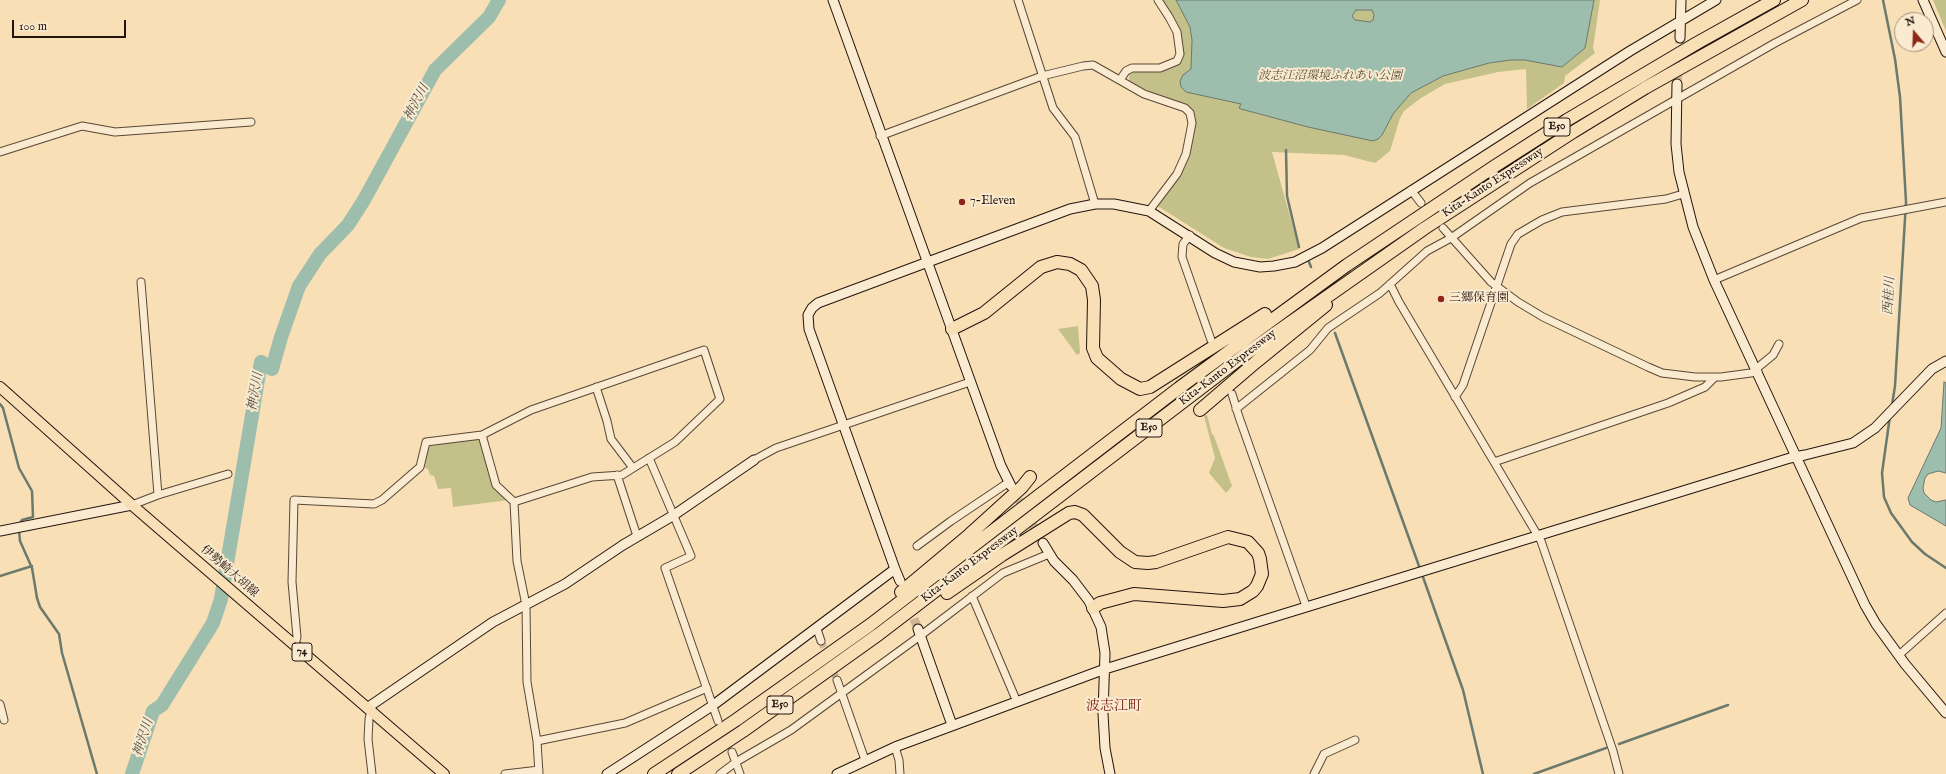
<!DOCTYPE html>
<meta charset="utf-8">
<style>
body{margin:0}
#map{position:relative;width:1946px;height:774px;overflow:hidden;background:#f8dfb5;font-family:"IM FELL English",serif}
canvas{display:block}
.north{position:absolute;left:1894px;top:12px;width:40px;height:40px;box-sizing:border-box;background:#faeacf;border:1px solid #a49482;border-radius:50%;rotate:341deg;font-size:11px;font-weight:700;line-height:16px;text-align:center;color:#23140e}
.north::after{content:'';display:block;margin:auto;width:14px;height:18px;background:#8f2418;clip-path:polygon(50% 0,100% 100%,50% 72%,0 100%)}
.scale{position:absolute;left:12px;top:20px;width:114px;height:18px;box-sizing:border-box;border:2px solid #23140e;border-top:0;padding-left:5px;font-size:12px;line-height:14px;white-space:nowrap;color:#23140e;-webkit-text-stroke:3px #faeacf;paint-order:stroke}
</style>
<div id="map">
<canvas width="1946" height="774"></canvas>
<div class="north">N</div>
<div class="scale">100 m</div>
</div>
<script>
const context = document.querySelector('canvas').getContext('2d');
context.lineJoin = 'round';
function fillPath(path, color) { context.fillStyle = color; context.fill(path, 'evenodd'); }
const shape = rows => new Path2D(rows.map(r => 'M' + r).join(''));
function strokePath(path, color, width, dash) { context.strokeStyle = color; context.lineWidth = width; context.lineCap = dash ? 'butt' : 'round'; context.setLineDash(dash || []); context.stroke(path); }
function write(font, color, halo, rows, align = 'center') {
  context.font = font + ' "IM FELL English","Noto Serif JP",serif'; context.lineWidth = 4; context.setLineDash([]); context.textBaseline = 'middle'; context.strokeStyle = halo; context.fillStyle = color; for (const [text, x, y, turn = 0] of rows) {
    context.save(); context.translate(x, y); context.rotate((+turn || 0) * Math.PI / 180); context.textAlign = isNaN(turn) ? turn : align; if (halo) context.strokeText(text, 0, 0); context.fillText(text, 0, 0); context.restore();
  }
}
const green = shape([
 [1163,0,1600,0,1593,48,1595,53,1565,76,1564,83,1527,109,1526,69,1498,72,1445,84,1421,98,1404,111,1400,118,1390,151,1375,163,1344,155,1272,152,1299,249,1268,259,1251,257,1224,248,1156,205,1183,170,1191,146,1196,119,1194,112,1188,106,1152,93,1130,81,1129,78,1129,74,1133,72,1162,71,1180,62,1183,54,1180,32],
 [1933,0,1946,0,1946,31,1943,24],
 [1078,326,1080,353,1077,355,1058,329],
 [1207,415,1212,434,1214,436,1232,486,1226,493,1209,473,1215,458,1204,416],
 [480,438,495,488,509,500,453,507,451,488,438,489,434,476,430,475,428,469,425,468,428,444]
]);
const water = shape([
 [1176,0,1594,0,1585,48,1562,67,1525,60,1511,60,1489,63,1443,76,1411,93,1393,114,1382,135,1378,139,1373,141,1308,127,1241,109,1239,108,1241,104,1186,92,1181,87,1180,81,1183,75,1191,69,1192,40,1190,27,1176,0],
 [1356,10,1372,10,1374,15,1373,20,1370,22,1355,20,1352,16,1356,10],
 [1944,382,1946,383,1946,473,1938,471,1928,474,1925,478,1923,488,1924,493,1931,500,1936,502,1946,500,1946,526,1910,505,1908,498,1941,428,1944,382]
]);
const stream = shape([
 [1883,0,1895,59,1900,97,1906,202,1895,386,1892,405],
 [1286,150,1287,196,1299,247],
 [1309,262,1311,267],
 [1335,333,1419,566],
 [0,404,3,408,19,468,32,491,33,517,22,520,19,525],
 [1890,416,1882,473,1884,497,1891,513,1912,542,1925,554,1946,568],
 [19,530,20,541,32,568,37,598,40,607,59,634,62,653,97,774],
 [0,576,32,566],
 [1423,577,1463,690,1483,774],
 [1619,744,1728,705],
 [1534,774,1606,748]
]);
const river = shape([
 [132,774,153,711,162,705,213,623,221,599,261,362,272,369,281,337,299,286,320,254,348,225,364,200,435,70,489,17,499,0]
]);
const streetTunnel = shape([
 [821,641,837,680]
]);
const secondaryTunnel = shape([
 [1677,84,1680,38],
 [1012,488,1040,538],
 [909,606,918,629]
]);
const street = shape([
 [1018,0,1053,108,1075,137,1095,204],
 [1120,80,1126,71,1132,68,1160,68,1177,61,1180,54,1177,32,1169,17,1158,0],
 [880,136,1042,76,1083,66,1093,65,1144,94,1185,108,1190,113,1192,123,1186,154,1177,174,1149,211],
 [0,152,82,126,115,132,251,122],
 [1411,190,1421,203],
 [1443,228,1491,282,1518,302,1543,317,1648,367,1662,373,1695,377,1721,377,1758,372],
 [1190,235,1183,244,1182,257,1211,340],
 [1714,280,1861,218,1946,202],
 [141,282,158,495],
 [1390,284,1399,302,1541,541,1613,751,1619,774],
 [1756,369,1773,355,1779,344],
 [596,387,607,421,611,439,633,468],
 [1232,394,1239,417,1306,606],
 [1455,397,1463,385,1511,244,1518,234,1542,220,1562,212,1666,199,1683,194],
 [1236,409,1310,350,1328,328,1380,293,1427,251,1451,238,1530,183,1775,43,1857,0],
 [482,435,496,485,514,502,517,561,526,605,527,682,537,741,539,774],
 [649,458,691,556,665,568,718,721],
 [754,460,776,448,970,382],
 [1494,462,1668,403,1705,387,1714,378],
 [617,475,637,536],
 [132,505,158,495,228,474],
 [917,546,951,521,1009,482],
 [972,596,1017,702],
 [817,629,821,641],
 [295,645,297,637,292,582,294,500,374,504,382,500,420,467,426,442,482,435,531,410,704,350,720,399,675,442,622,475,592,477,514,502],
 [1899,655,1946,613],
 [837,680,865,760],
 [0,704,4,720],
 [371,711,369,719,368,739,372,774],
 [537,741,625,723,707,688],
 [895,747,899,760,900,774],
 [732,752,740,774],
 [505,774,539,770],
 [720,774,736,762,791,730,920,636,1003,573,1049,554],
 [1314,774,1324,754,1355,740]
]);
const secondary = shape([
 [833,0,1001,466,1011,486],
 [1923,0,1946,52],
 [1680,38,1681,0],
 [1677,84,1676,144,1679,172,1693,227,1714,280,1865,605,1876,624,1905,664,1946,713],
 [0,531,132,505],
 [1043,543,1054,561,1073,580,1089,601,1101,627,1105,653,1103,714,1105,748,1110,774],
 [895,569,900,581],
 [918,629,952,725],
 [367,708,493,622,565,584,623,545,674,515,754,460],
 [607,774,712,706,895,569,809,329,808,315,812,308,818,303,1070,209,1095,204,1114,204,1149,211,1215,253,1234,262,1260,267,1274,266,1295,262,1322,248,1630,51,1716,0],
 [837,774,895,747,1105,669,1790,458,1805,455,1853,443,1875,428,1932,369,1946,361]
]);
const primary = shape([
 [0,387,132,505,444,774]
]);
const highway = shape([
 [952,329,984,313,1041,267,1057,262,1070,264,1081,270,1092,286,1094,300,1093,348,1097,358,1121,379,1140,389,1150,387,1265,314],
 [1200,410,1256,362,1326,305],
 [901,592,969,535,1022,487,1030,477],
 [947,593,1002,555,1069,513,1075,512,1083,515,1120,552,1135,562,1148,563,1156,562,1228,537,1248,542,1258,553,1260,559,1262,574,1257,586,1253,591,1240,599,1223,601,1134,594,1100,603,1093,608],
 [654,774,736,720,870,625,1179,388,1347,265,1495,166,1567,120,1697,43,1774,0],
 [678,774,743,731,879,634,1247,353,1425,228,1573,132,1645,88,1802,0]
]);
const markers = [
 [962,202,4,"#8f2418"],
 [1441,299,4,"#8f2418"]
];
const shields = [
 [1557,127,26],
 [1149,428,26],
 [302,652,20],
 [780,705,26]
];
const shieldNames = [
 ["E50",1557,127],
 ["E50",1149,428],
 ["74",302,652],
 ["E50",780,705]
];
const parkNames = [
 ["波志江沼環境ふれあい公園",1330,77]
];
const streetNames = [
 ["Kita-Kanto Expressway",1493,183,-33],
 ["Kita-Kanto Expressway",1228,368,-37],
 ["Kita-Kanto Expressway",970,565,-37],
 ["伊勢崎大胡線",229,572,41]
];
const poiNames = [
 ["7-Eleven",970,202],
 ["三郷保育園",1449,299]
];
const waterNames = [
 ["神沢川",417,103,-62],
 ["西桂川",1890,296,-87],
 ["神沢川",256,392,-80],
 ["神沢川",144,738,-72]
];
const quarterNames = [
 ["波志江町",1114,707]
];
fillPath(green, '#c3c08a');
fillPath(water, '#9dbdad');
strokePath(water, '#6c796d', 1);
strokePath(stream, '#6c796d', 2.5);
strokePath(river, '#9dbdad', 14);
strokePath(streetTunnel, '#cdb694', 7, [7, 3.5]);
strokePath(secondaryTunnel, '#cdb694', 9, [9, 4.5]);
strokePath(street, '#584738', 9);
strokePath(secondary, '#23140e', 11);
strokePath(primary, '#23140e', 12);
strokePath(highway, '#23140e', 14);
strokePath(street, '#faeacf', 7);
strokePath(secondary, '#faeacf', 9);
strokePath(primary, '#f8dfb5', 10);
strokePath(highway, '#f8dfb5', 12);
for (const [x, y, r, color] of markers) { const dot = new Path2D(); dot.arc(x, y, r, 0, 2 * Math.PI); context.fillStyle = color; context.fill(dot); strokePath(dot, '#faeacf', 1.5); }
for (const [x, y, w] of shields) { const box = new Path2D(); box.roundRect(x - w / 2, y - 9, w, 18, 3); context.fillStyle = '#faeacf'; context.fill(box); strokePath(box, '#23140e', 1); }
write('bold 11px', '#23140e', null, shieldNames);
write('italic 12px', '#5b5039', '#faeacf', parkNames);
write('12px', '#23140e', '#faeacf', streetNames);
write('12px', '#23140e', '#faeacf', poiNames, 'left');
write('italic 13px', '#4e4f46', '#faeacf', waterNames);
write('14px', '#7a1f14', '#faeacf', quarterNames);
</script>
